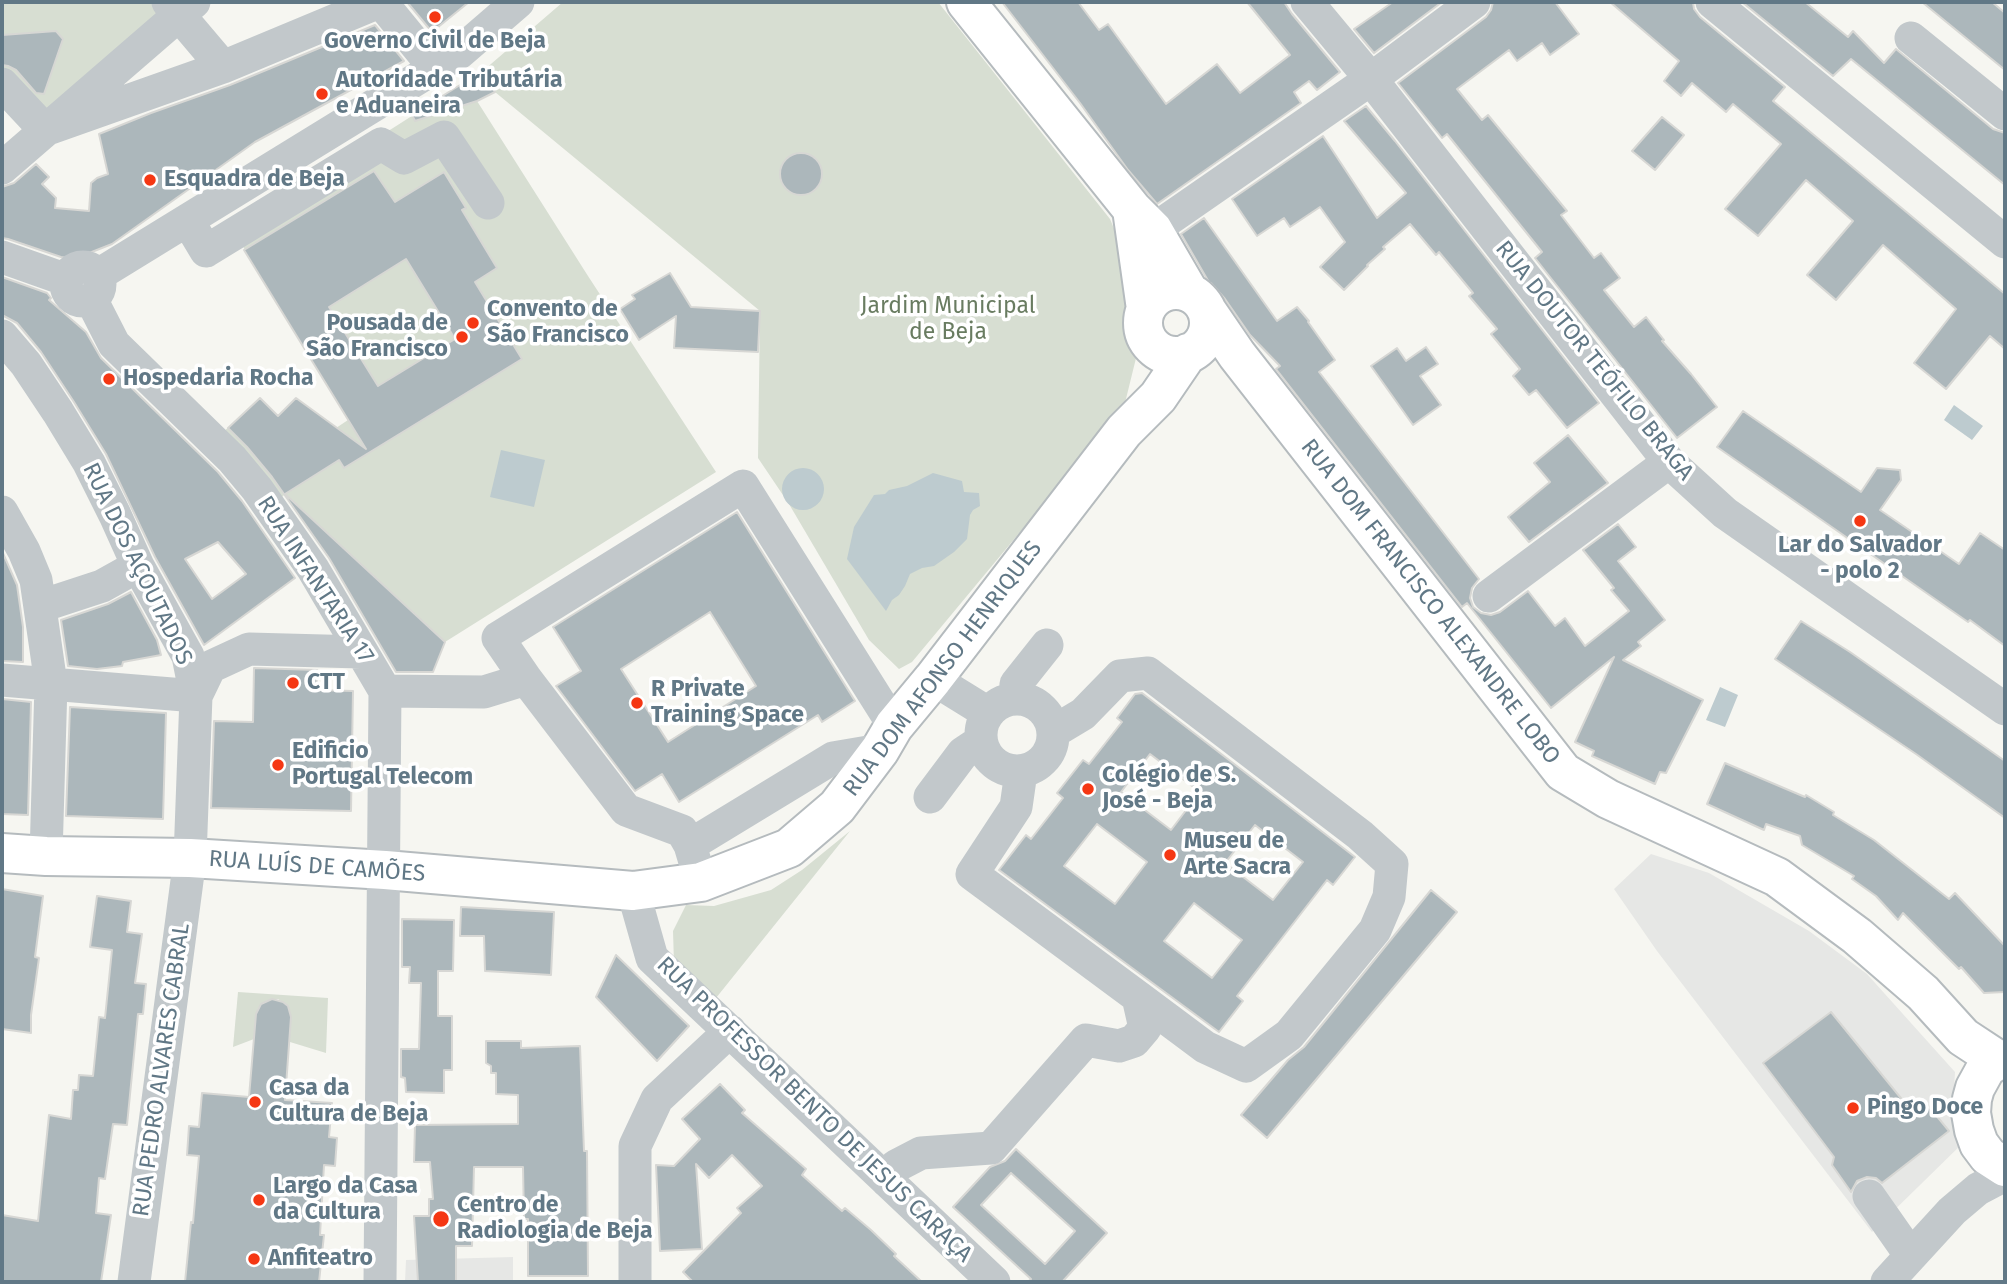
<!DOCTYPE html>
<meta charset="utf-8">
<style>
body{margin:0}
#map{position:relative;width:2007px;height:1284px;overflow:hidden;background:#f6f6f1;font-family:"Fira Sans",sans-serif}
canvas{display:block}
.frame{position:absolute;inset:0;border:4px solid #617886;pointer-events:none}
</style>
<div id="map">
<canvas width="2007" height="1284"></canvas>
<div class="frame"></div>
</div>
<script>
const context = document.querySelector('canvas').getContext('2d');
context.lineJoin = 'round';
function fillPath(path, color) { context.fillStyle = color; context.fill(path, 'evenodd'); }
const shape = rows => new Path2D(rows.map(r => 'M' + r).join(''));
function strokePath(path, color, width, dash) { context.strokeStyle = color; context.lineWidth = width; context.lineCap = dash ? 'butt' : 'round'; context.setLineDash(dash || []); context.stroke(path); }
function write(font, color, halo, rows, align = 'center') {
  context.font = font + ' "Fira Sans",sans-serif'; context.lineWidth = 7; context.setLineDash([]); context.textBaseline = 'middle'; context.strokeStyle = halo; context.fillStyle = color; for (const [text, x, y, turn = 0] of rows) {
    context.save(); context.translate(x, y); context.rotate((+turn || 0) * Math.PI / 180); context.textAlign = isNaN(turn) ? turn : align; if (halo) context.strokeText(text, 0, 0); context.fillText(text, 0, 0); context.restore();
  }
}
const built = shape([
 [1651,854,1709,873,1809,931,1867,974,1955,1072,1953,1107,1966,1140,1872,1232,1657,951,1614,889],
 [513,1257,513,1282,405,1282,406,1260]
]);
const green = shape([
 [2,2,159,2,164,7,41,116,2,71],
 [563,2,938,2,1110,219,1121,245,1134,287,1138,350,1124,407,912,662,899,669,869,640,789,504,758,458,760,311,495,92,477,101,588,276,716,472,445,642,285,494,275,504,220,435,260,398,278,416,296,398,322,417,330,432,348,420,233,230,484,70],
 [850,831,716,998,674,963,673,931,686,905,714,906,771,890,802,870],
 [238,992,328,998,326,1053,290,1042,290,1011,288,1006,278,999,266,1001,258,1008,254,1039,233,1047]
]);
const water = shape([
 [1954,405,1983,426,1972,440,1944,420],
 [501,450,545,460,534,507,490,497],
 '782 489a21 21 0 1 1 42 0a21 21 0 1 1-42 0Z',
 [933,473,962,481,964,492,979,493,980,506,973,510,970,515,967,539,954,552,934,566,922,568,910,574,905,586,899,595,892,600,886,611,847,559,854,527,874,495,885,494,889,490,907,486],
 [1720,687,1738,695,1725,727,1706,720]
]);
const building = shape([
 [407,2,469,2,432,32,407,2],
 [1002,2,1078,2,1099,30,1108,24,1166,104,1217,64,1240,93,1290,55,1247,2,1284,2,1292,14,1340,72,1317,90,1309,81,1294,92,1301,103,1157,204,1128,170,1080,103,1002,2],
 [1393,2,1442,2,1374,53,1354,29,1393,2],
 [1493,2,1555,2,1579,34,1550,55,1542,43,1517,61,1509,50,1457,89,1482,120,1488,115,1567,211,1561,215,1594,258,1601,253,1620,278,1604,290,1634,327,1646,317,1664,340,1662,341,1691,374,1717,407,1677,438,1535,258,1542,252,1447,134,1442,138,1398,83,1486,17,1491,10,1493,2],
 [1610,2,1693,2,1694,9,1700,17,1785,87,1773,101,2005,294,2005,349,1990,336,1946,389,1914,363,1956,309,1883,245,1836,300,1807,275,1853,221,1806,180,1758,236,1725,209,1781,144,1733,104,1726,112,1692,83,1681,96,1664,81,1679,61,1610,2],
 [1742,2,1805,2,1848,37,1853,31,1884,63,1896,49,1993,129,2005,133,2005,185,1851,59,1833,76,1742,2],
 [1922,2,1992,2,2005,13,2005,70,1922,2],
 [375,25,404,61,255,142,112,244,74,259,61,257,8,239,2,238,2,187,14,183,36,164,49,177,42,184,56,198,55,208,89,211,91,183,97,178,108,174,99,134,151,113,230,85,375,25],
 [56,31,63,39,44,94,36,93,16,70,8,66,2,65,2,35,56,31],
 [484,70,495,92,477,101,415,121,412,115,484,70],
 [1366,106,1395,141,1599,403,1567,428,1536,390,1529,395,1513,376,1520,369,1491,334,1497,329,1469,296,1473,293,1439,252,1436,255,1410,224,1383,247,1385,249,1367,265,1368,266,1344,290,1320,267,1345,242,1320,207,1290,227,1284,218,1257,236,1232,199,1323,136,1377,218,1406,193,1344,121,1366,106],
 [1662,117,1684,135,1655,170,1632,151,1662,117],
 '780 174a21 21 0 1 1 42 0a21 21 0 1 1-42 0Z',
 [374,171,395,202,444,172,466,208,462,210,497,268,475,282,522,359,344,468,339,460,285,494,445,642,433,672,396,672,329,558,272,477,247,447,228,428,260,398,278,416,296,398,366,449,244,250,374,171],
 [406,259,455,339,378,386,329,307,406,259],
 [1204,218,1277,321,1297,307,1309,321,1308,322,1335,360,1319,372,1479,579,1472,588,1470,598,1473,607,1481,613,1491,615,1500,612,1528,591,1555,626,1565,618,1585,646,1629,611,1611,590,1614,588,1583,550,1618,524,1636,547,1618,561,1665,620,1638,642,1641,646,1623,660,1703,700,1666,773,1660,772,1655,784,1592,756,1594,751,1575,742,1614,657,1551,708,1467,603,1462,607,1276,369,1280,366,1250,335,1225,299,1211,283,1210,284,1181,234,1204,218],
 [670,273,691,307,760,311,758,352,674,348,676,316,639,340,620,309,635,299,632,295,670,273],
 [2,277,47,293,51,298,49,300,86,332,101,358,218,472,242,501,295,578,204,645,155,557,106,454,74,402,41,352,17,323,2,315,2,277],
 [218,542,246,574,212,599,185,559,218,542],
 [1426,347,1438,364,1420,376,1441,405,1413,425,1371,366,1397,348,1406,361,1426,347],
 [1743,411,1861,492,1877,468,1900,470,1901,480,1880,510,1959,564,1980,533,2005,550,2005,646,1970,620,1968,622,1717,447,1743,411],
 [1568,435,1608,483,1529,542,1508,517,1550,482,1534,463,1568,435],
 [737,512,855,701,822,722,818,715,679,802,662,774,635,791,556,686,581,671,553,627,737,512],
 [710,612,756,686,668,742,621,669,710,612],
 [2,551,17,585,23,627,23,662,2,661,2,551],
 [131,592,157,640,161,655,123,662,122,666,97,669,68,666,61,620,108,604,131,592],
 [1801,621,1850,652,2005,761,2005,818,1916,754,1775,659,1801,621],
 [254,668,317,670,317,690,353,691,351,811,211,808,214,721,253,722,254,668],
 [1142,693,1355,857,1333,885,1327,880,1237,996,1243,1001,1219,1032,999,870,1026,835,1031,839,1063,798,1057,793,1083,760,1089,764,1122,722,1117,718,1135,694,1142,693],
 [1150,754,1200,792,1171,830,1121,792,1150,754],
 [1097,824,1147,862,1115,904,1064,866,1097,824],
 [1255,825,1303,862,1273,900,1225,863,1255,825],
 [1194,903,1242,940,1212,978,1164,941,1194,903],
 [2,699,31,702,28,815,2,814,2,699],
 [70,707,166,713,163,819,66,816,70,707],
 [1725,763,1805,797,1806,795,1834,812,1833,815,1874,840,1949,899,1955,893,2005,946,2005,992,1984,993,1961,967,1959,969,1903,913,1898,920,1876,896,1852,879,1854,876,1802,845,1800,836,1766,824,1764,830,1707,804,1725,763],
 [2,889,43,896,35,957,39,958,31,1015,31,1033,2,1029,2,889],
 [1431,890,1457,912,1267,1138,1241,1115,1288,1060,1304,1047,1431,890],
 [97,896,131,901,127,932,142,934,135,983,146,984,143,1014,138,1014,127,1125,113,1124,105,1179,99,1178,96,1213,111,1215,101,1282,2,1282,2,1215,38,1221,49,1115,71,1119,73,1090,78,1090,79,1075,93,1076,99,1017,105,1018,112,950,90,947,97,896],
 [461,907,554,912,551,975,485,971,484,936,460,936,461,907],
 [402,919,454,920,453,971,438,971,438,1016,452,1016,452,1070,444,1070,444,1093,406,1092,405,1078,401,1077,401,1049,419,1049,421,983,409,983,410,967,402,967,402,919],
 [616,955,689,1026,657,1061,596,997,616,955],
 [272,999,283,1002,288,1006,291,1017,285,1100,332,1103,329,1137,337,1138,335,1166,324,1165,320,1235,324,1235,319,1282,185,1282,191,1222,193,1223,199,1156,187,1155,189,1126,199,1127,202,1093,249,1097,256,1014,261,1004,272,999],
 [1831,1012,1913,1113,1926,1103,1949,1131,1882,1183,1876,1178,1867,1177,1857,1181,1851,1192,1832,1165,1834,1157,1763,1063,1831,1012],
 [486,1041,521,1041,521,1048,580,1046,584,1151,587,1151,588,1276,528,1276,528,1219,524,1219,523,1167,474,1167,472,1246,456,1246,456,1282,418,1282,414,1216,429,1216,429,1199,433,1199,430,1162,414,1162,415,1125,518,1124,518,1095,496,1094,496,1073,491,1073,491,1066,486,1063,486,1041],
 [720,1084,745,1110,742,1113,806,1169,802,1175,842,1211,845,1208,871,1230,896,1254,894,1256,922,1282,693,1282,683,1272,741,1213,737,1208,762,1186,732,1155,709,1178,696,1164,702,1249,660,1251,656,1165,674,1166,700,1139,682,1119,720,1084],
 [1016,1149,1107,1233,1063,1281,1065,1282,1028,1282,1031,1279,953,1207,990,1167,1005,1161,1016,1149],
 [1011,1173,1075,1231,1045,1264,981,1205,1011,1173]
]);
const minor = shape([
 [168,2,223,67],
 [381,2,435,68],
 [1307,2,1371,79,1669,462,1725,513,2005,709],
 [1712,2,2005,242],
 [1911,38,2005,114],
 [2,84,45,130],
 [45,130,223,67,379,2],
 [2,168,194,2],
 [188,221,206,251,381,144,404,158,444,137,488,203],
 [1153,230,1371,79,1474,2],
 [2,257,67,280],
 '66 284a17 17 0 1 1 34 0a17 17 0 1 1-34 0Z',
 [98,275,459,53,518,2],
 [91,299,114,344,232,459,257,489,313,569,385,691],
 [2,336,26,364,58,412,89,463,115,515,138,566,188,656,196,696,190,858,134,1282],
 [2,512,24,551,36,580,51,684,46,856],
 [1489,596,1669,462],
 [41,606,102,586,138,566],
 [933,679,988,713],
 [2,680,196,696],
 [385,691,484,692,526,679],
 [196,696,210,667,249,649,361,652],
 '981 735a36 36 0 1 1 72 0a36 36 0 1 1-72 0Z',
 [1015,699,1016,684,1047,645],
 [1021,772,1016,807,972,874,1138,997],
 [930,797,963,753,981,741],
 [690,845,833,758,880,750],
 [701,882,690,845,682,831,626,810,526,679,498,638,743,486,894,726],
 [633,891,652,958,994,1282],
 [887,1181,896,1166,921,1153,991,1148,1086,1040,1119,1046,1134,1041,1145,1028,1138,997,1205,1047,1246,1066,1289,1035,1375,930,1389,897,1392,864,1360,835,1148,673,1120,676,1083,714,1053,732],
 [1869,1196,1911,1256],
 [380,1282,385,691],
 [635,1282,635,1146,657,1099,730,1031],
 [1887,1282,1952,1211,1978,1189,2005,1175]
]);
const major = shape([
 [966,2,1132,209,1153,230,1189,292],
 [1132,209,1146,309],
 '1143 323a33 33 0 1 1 66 0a33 33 0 1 1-66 0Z',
 [1207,311,1237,355,1563,772,1608,799,1777,877,1857,936,1923,993,1963,1037,1998,1060],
 [2,853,46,856,190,858,385,870,633,891,701,882,789,848,837,807,880,750,894,726,933,679,1124,431,1158,397,1188,353],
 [2005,1059,1998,1060,1986,1068,1975,1088,1972,1099,1971,1113,1974,1130,1979,1144,1988,1156,2005,1167]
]);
const markers = [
 [435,17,7,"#f53713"],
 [322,94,7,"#f53713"],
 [150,180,7,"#f53713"],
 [473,323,7,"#f53713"],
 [462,337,7,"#f53713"],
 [109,379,7,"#f53713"],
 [1860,521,7,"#f53713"],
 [293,683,7,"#f53713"],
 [637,703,7,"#f53713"],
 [278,765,7,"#f53713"],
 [1088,789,7,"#f53713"],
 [1170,855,7,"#f53713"],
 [255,1102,7,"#f53713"],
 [1853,1108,7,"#f53713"],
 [259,1200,7,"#f53713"],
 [441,1219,9,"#f53713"],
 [254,1259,7,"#f53713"]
];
const poiNames = [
 ["Governo Civil de Beja",435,42,"center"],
 ["Autoridade Tributária",336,81],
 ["e Aduaneira",336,107],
 ["Esquadra de Beja",164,180],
 ["Convento de",487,310],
 ["São Francisco",487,336],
 ["Pousada de",448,324,"right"],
 ["São Francisco",448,350,"right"],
 ["Hospedaria Rocha",123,379],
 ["Lar do Salvador",1860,546,"center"],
 ["- polo 2",1860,572,"center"],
 ["CTT",307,683],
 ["R Private",651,690],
 ["Training Space",651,716],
 ["Edificio",292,752],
 ["Portugal Telecom",292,778],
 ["Colégio de S.",1102,776],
 ["José - Beja",1102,802],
 ["Museu de",1184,842],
 ["Arte Sacra",1184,868],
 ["Casa da",269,1089],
 ["Cultura de Beja",269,1115],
 ["Pingo Doce",1867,1108],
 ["Largo da Casa",273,1187],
 ["da Cultura",273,1213],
 ["Centro de",457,1206],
 ["Radiologia de Beja",457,1232],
 ["Anfiteatro",268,1259]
];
const parkNames = [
 ["Jardim Municipal",948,307],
 ["de Beja",948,333]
];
const streetNames = [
 ["RUA DOUTOR TEÓFILO BRAGA",1594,361,51],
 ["RUA DOS AÇOUTADOS",137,564,64],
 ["RUA INFANTARIA 17",315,580,57],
 ["RUA DOM FRANCISCO ALEXANDRE LOBO",1430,602,52],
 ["RUA DOM AFONSO HENRIQUES",943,669,-53],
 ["RUA LUÍS DE CAMÕES",317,867,4],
 ["RUA PEDRO ALVARES CABRAL",162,1070,-82],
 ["RUA PROFESSOR BENTO DE JESUS CARAÇA",814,1110,44]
];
fillPath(built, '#e6e7e5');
fillPath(green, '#d7ded2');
fillPath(water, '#bdcbcf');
fillPath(building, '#acb7bb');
strokePath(building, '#d7d7d4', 2);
strokePath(major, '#b5bbbe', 42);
strokePath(minor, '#c2c8cb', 33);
strokePath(major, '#fff', 38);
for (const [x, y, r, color] of markers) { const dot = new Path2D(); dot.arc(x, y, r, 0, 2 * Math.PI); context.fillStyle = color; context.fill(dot); strokePath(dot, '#fff', 2.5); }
write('bold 23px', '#617886', '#fff', poiNames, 'left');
write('23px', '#697c61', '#fff', parkNames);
write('23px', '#617886', '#fff', streetNames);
</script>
